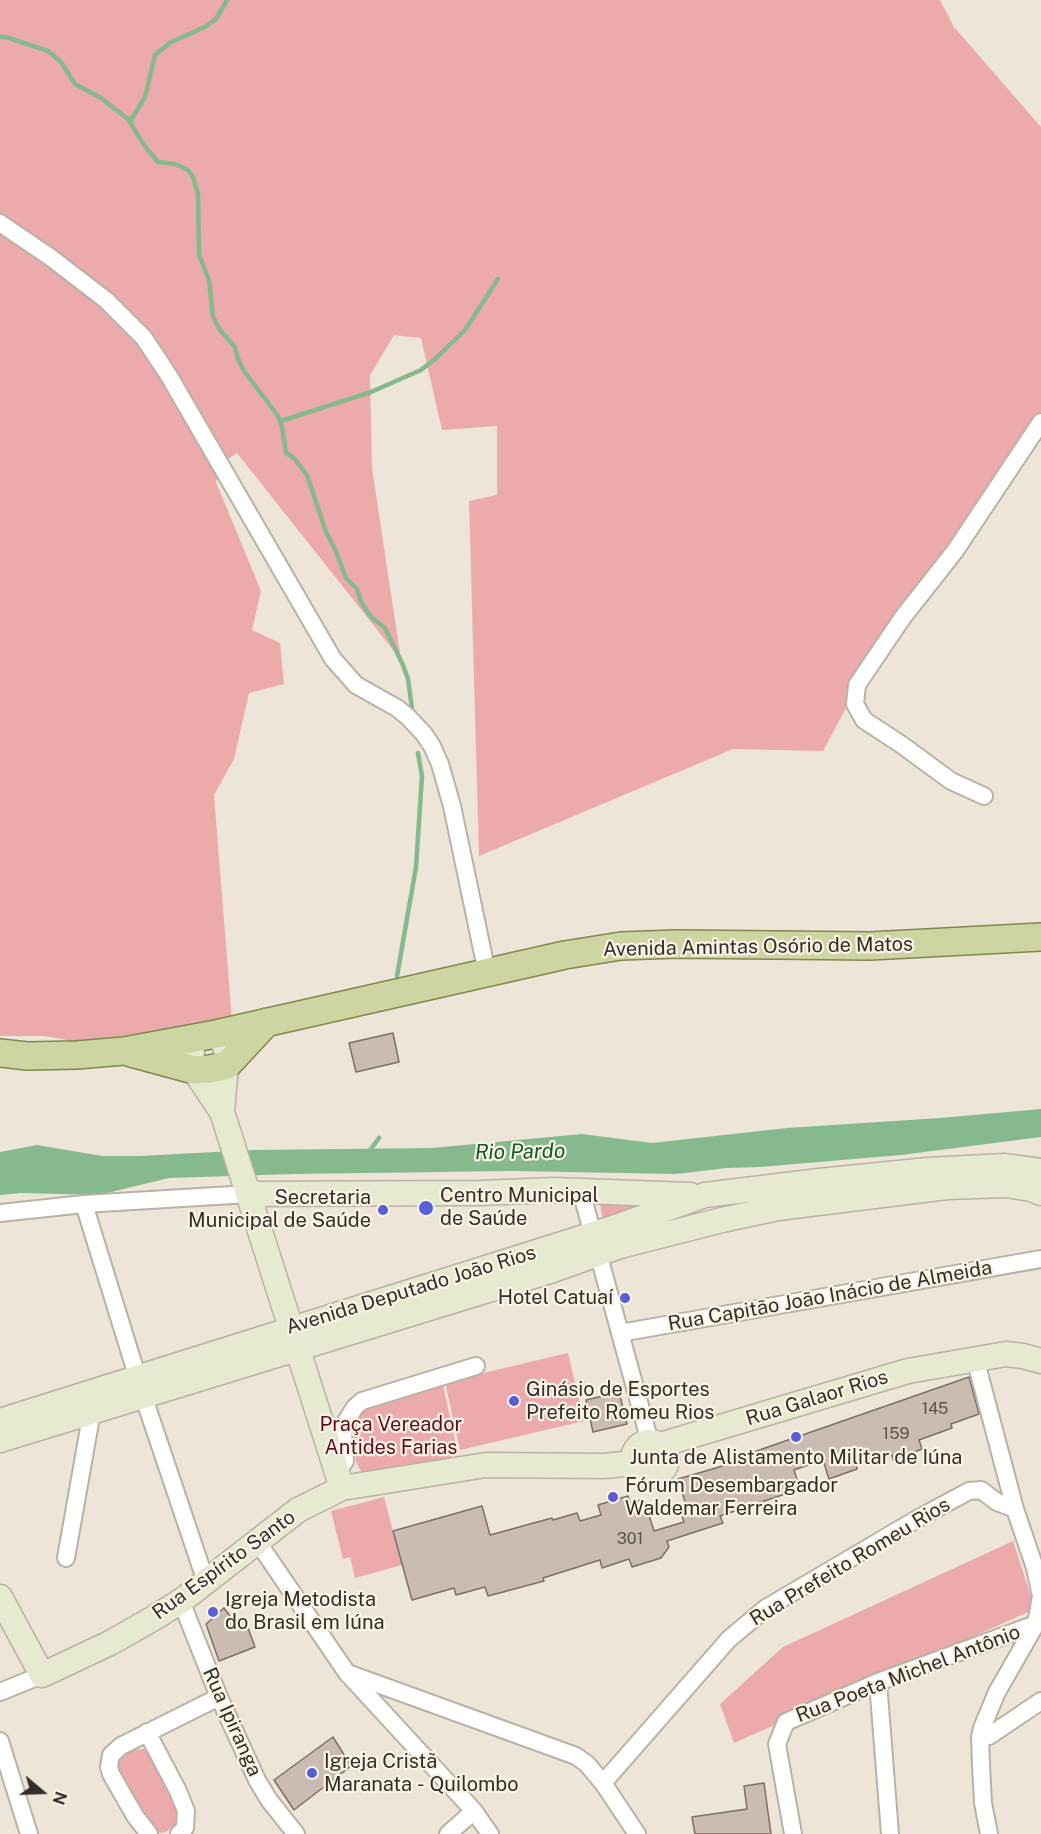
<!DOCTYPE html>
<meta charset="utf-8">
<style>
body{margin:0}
#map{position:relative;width:1041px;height:1834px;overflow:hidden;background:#ede5d8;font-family:"Public Sans",sans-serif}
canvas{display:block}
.north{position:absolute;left:12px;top:1762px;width:60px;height:60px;-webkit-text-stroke:4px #faf3e5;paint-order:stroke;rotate:109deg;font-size:16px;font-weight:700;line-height:24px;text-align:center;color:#322f2a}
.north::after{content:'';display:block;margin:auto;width:21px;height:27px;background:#322f2a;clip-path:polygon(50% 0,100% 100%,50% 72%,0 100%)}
</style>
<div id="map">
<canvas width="1041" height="1834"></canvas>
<div class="north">N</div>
</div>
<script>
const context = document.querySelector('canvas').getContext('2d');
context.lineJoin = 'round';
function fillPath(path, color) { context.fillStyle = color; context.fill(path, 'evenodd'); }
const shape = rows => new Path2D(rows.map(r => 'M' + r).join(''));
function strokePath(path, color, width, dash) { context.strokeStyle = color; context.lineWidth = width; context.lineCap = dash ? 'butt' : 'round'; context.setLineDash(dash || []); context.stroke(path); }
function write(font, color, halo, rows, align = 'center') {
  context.font = font + ' "Public Sans",sans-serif'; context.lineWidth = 4.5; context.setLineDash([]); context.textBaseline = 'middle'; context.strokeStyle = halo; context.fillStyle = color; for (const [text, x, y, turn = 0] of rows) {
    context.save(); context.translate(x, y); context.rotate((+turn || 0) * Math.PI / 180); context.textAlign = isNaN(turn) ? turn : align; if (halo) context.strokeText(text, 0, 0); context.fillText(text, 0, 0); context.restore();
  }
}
const green = shape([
 [0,0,940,0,954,27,1041,127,1041,425,855,691,823,751,733,749,479,856,469,501,497,495,497,426,442,430,421,338,394,335,370,375,372,468,401,660,237,453,222,463,216,482,261,591,252,630,280,643,284,684,249,693,234,759,214,795,232,1021,85,1047,63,1039,44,1036,0,1036],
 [599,1200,666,1202,604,1224],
 [568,1353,584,1421,460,1450,445,1382],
 [443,1385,458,1455,379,1477,362,1473,357,1464,348,1435,353,1417,369,1405],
 [384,1497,402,1565,355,1578,350,1557,343,1559,331,1511],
 [1013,1541,1035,1609,734,1743,720,1704,783,1647],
 [144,1749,153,1756,181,1815,178,1824,166,1832,158,1833,119,1774,118,1762,132,1750]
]);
const water = shape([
 [1041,1109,1041,1137,901,1155,760,1167,727,1168,676,1174,512,1171,293,1174,169,1178,99,1195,21,1193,0,1195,0,1152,37,1145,102,1156,140,1156,252,1150,432,1148,582,1134,652,1143,787,1128,940,1118]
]);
const stream = shape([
 [0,37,6,37,48,51,61,62,75,84,101,98,128,119,144,145,158,162,175,164,188,170,193,177,198,194,199,255,209,280,213,317,220,330,235,347,238,359,244,371,278,416,282,427,286,453,294,458,307,475,326,532,335,549,346,578,357,589,361,602,371,617,385,628,403,665,408,679,413,716],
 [130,122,145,97,155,55,171,42,205,27,216,19,227,0],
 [281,421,371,392,421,370,435,359,465,330,498,279],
 [397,976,416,867,422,776,418,753],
 [368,1153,379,1138]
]);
const building = shape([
 [393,1033,399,1062,356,1072,349,1043,393,1033],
 [969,1377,979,1414,951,1424,952,1428,919,1440,922,1449,893,1460,892,1455,883,1458,882,1454,856,1464,857,1469,829,1479,823,1460,794,1470,800,1489,720,1516,723,1523,667,1541,669,1547,661,1558,632,1567,629,1559,602,1568,600,1560,543,1578,544,1581,488,1596,485,1587,456,1595,454,1588,412,1600,393,1531,482,1506,490,1535,552,1518,553,1520,577,1513,580,1521,601,1515,598,1505,628,1496,630,1503,644,1499,654,1531,684,1522,679,1507,686,1505,678,1479,726,1465,725,1462,969,1377],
 [619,1392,627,1424,593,1432,586,1400,619,1392],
 [224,1608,236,1624,245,1620,255,1647,219,1661,206,1624,224,1608],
 [333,1737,351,1766,294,1810,274,1780,333,1737],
 [764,1783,771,1834,695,1834,692,1817,747,1809,744,1786,764,1783]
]);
const street = shape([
 [0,223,50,257,106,300,144,338,169,376,333,659,356,685,397,708,408,717,424,734,432,746,440,764,452,806,487,973],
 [984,796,951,781,902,745,864,720,855,704,857,685,903,617,955,551,1041,422],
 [581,1191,650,1442],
 [84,1204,143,1395,206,1582],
 [0,1213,84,1204,249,1194],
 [620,1333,1041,1259],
 [975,1358,1015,1509,1035,1568,1041,1596,1036,1624,997,1692,982,1728,980,1737,981,1764,983,1803,989,1834],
 [337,1472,345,1461,343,1438,345,1423,355,1407,362,1401,476,1366],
 [257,1541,347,1673,474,1811,490,1834],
 [66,1558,92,1411],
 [181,1601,219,1697,257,1780,269,1800,296,1834],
 [350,1674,576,1756,587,1764,603,1783,637,1834],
 [878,1682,890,1834],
 [0,1692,42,1675],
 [147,1732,178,1791,186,1811,185,1828,179,1834],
 [980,1737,989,1736,1041,1701],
 [0,1741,29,1834],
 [603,1783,729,1639,766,1608,917,1519,969,1491,981,1490,997,1502,1015,1509],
 [149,1834,135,1816,111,1774,109,1767,111,1755,121,1746,219,1697],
 [448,1834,474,1811],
 [793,1834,777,1744,786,1722,878,1682,1036,1624]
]);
const secondary = shape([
 [216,1034,224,1044,227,1053,222,1112],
 [193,1038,191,1062,194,1070,222,1112,342,1488],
 [249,1194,480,1193,555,1190,690,1195],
 [0,1421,613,1228,705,1195,819,1181,928,1170,1005,1166,1041,1171],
 [0,1440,553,1270,620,1246,722,1220,778,1208,947,1187,1006,1185,1031,1189,1041,1193],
 '633 1459a17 17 0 1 1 34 0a17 17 0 1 1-34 0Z',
 [660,1445,908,1371,1006,1354,1023,1356,1041,1361],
 [0,1597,42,1675,110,1643,154,1618,181,1601,298,1510,342,1488,486,1465,604,1466,634,1463]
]);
const primary = shape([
 [0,1053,27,1056,77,1055,124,1051,216,1034,565,955,621,946,677,944,870,946,1041,937],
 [131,1053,194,1070,210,1069,227,1065,267,1022]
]);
const markers = [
 [426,1208,8,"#595ed6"],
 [383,1210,6,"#595ed6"],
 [625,1298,6,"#595ed6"],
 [514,1401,6,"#595ed6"],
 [796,1437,6,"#595ed6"],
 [613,1497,6,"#595ed6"],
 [213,1612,6,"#595ed6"],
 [312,1773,6,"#595ed6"]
];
const numberNames = [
 ["145",935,1409],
 ["159",896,1434],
 ["301",630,1539]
];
const streetNames = [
 ["Avenida Amintas Osório de Matos",758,947,-1],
 ["Avenida Deputado João Rios",411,1290,-17],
 ["Rua Capitão João Inácio de Almeida",830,1296,-10],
 ["Rua Galaor Rios",817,1398,-17],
 ["Rua Prefeito Romeu Rios",850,1562,-31],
 ["Rua Espírito Santo",224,1565,-36],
 ["Rua Poeta Michel Antônio",908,1674,-21],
 ["Rua Ipiranga",232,1722,66]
];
const poiNames = [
 ["Centro Municipal",440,1196],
 ["de Saúde",440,1219],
 ["Secretaria",371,1198,"right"],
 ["Municipal de Saúde",371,1221,"right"],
 ["Hotel Catuaí",613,1298,"right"],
 ["Ginásio de Esportes",526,1390],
 ["Prefeito Romeu Rios",526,1413],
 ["Junta de Alistamento Militar de Iúna",796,1458,"center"],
 ["Fórum Desembargador",625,1486],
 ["Waldemar Ferreira",625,1509],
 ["Igreja Metodista",225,1600],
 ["do Brasil em Iúna",225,1623],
 ["Igreja Cristã",324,1762],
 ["Maranata - Quilombo",324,1785]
];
const parkNames = [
 ["Praça Vereador",391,1425],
 ["Antides Farias",391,1448]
];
const waterNames = [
 ["Rio Pardo",520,1152,-1]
];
fillPath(green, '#ecaaad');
fillPath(water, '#87b98f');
strokePath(stream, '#87b98f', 4.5);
fillPath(building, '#cabbb3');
strokePath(building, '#7d7069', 1.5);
strokePath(street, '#b9b2a5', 20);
strokePath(secondary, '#b9b2a5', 27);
strokePath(primary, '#818950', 30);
strokePath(street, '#fff', 16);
strokePath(secondary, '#e6ead0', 24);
strokePath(primary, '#cdd5a2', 27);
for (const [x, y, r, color] of markers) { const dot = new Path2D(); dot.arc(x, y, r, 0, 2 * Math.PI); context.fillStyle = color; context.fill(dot); strokePath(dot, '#faf3e5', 2); }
write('16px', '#58524c', null, numberNames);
write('20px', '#322f2a', '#faf3e5', streetNames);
write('20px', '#322f2a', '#faf3e5', poiNames, 'left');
write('20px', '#5e0e1d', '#faf3e5', parkNames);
write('italic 21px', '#0b5c27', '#faf3e5', waterNames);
</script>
